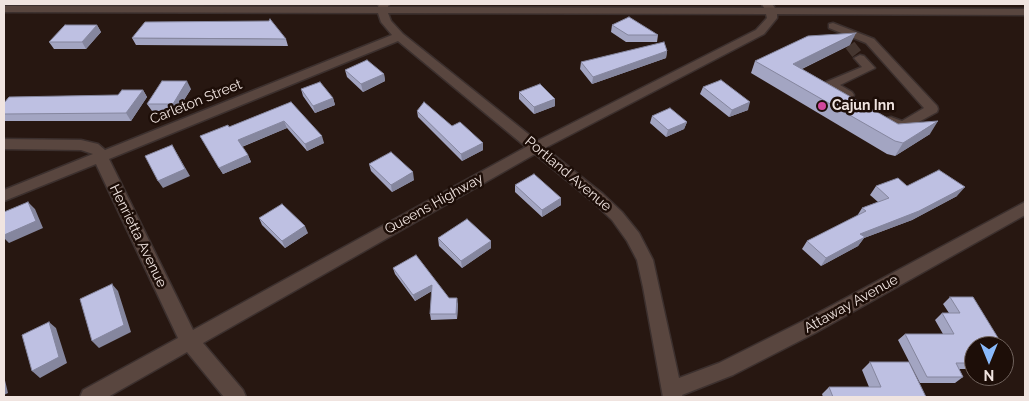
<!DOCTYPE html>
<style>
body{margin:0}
#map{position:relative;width:1029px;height:401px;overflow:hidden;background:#271711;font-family:Raleway,sans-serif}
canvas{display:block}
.frame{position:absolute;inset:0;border:5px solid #f0e4e0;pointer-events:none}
.north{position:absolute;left:964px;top:336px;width:50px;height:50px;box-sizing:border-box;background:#1d0e08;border:1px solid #71645e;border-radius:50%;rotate:180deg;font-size:14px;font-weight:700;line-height:20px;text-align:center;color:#f0e4e0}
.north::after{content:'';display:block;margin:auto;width:18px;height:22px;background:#89bafc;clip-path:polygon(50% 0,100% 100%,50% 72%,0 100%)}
</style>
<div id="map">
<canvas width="1029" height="401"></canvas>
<div class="frame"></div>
<div class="north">N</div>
</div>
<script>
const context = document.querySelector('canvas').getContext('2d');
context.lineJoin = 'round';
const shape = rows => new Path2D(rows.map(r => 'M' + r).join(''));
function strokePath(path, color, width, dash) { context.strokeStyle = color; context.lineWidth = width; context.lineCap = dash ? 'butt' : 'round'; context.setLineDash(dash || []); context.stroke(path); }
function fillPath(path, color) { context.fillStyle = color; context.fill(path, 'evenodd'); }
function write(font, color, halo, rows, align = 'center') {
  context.font = font + ' Raleway,sans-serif'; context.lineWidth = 5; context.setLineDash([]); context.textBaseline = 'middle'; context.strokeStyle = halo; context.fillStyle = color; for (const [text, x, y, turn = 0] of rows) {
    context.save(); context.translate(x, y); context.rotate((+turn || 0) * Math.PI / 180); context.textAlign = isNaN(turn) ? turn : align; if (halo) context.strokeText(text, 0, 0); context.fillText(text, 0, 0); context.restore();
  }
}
const minorTunnel = shape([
 [850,45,860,58]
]);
const minor = shape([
 [379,4,389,4,388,7,764,8,762,4,772,4,775,8,1025,9,1025,15,777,14,777,18,764,34,545,148,603,194,622,212,639,233,653,260,679,378,719,363,803,321,1025,202,1025,215,815,333,733,375,682,395,683,397,663,397,643,287,637,260,627,241,612,220,593,202,535,154,203,343,243,390,246,397,224,397,187,352,108,397,80,397,83,390,178,338,96,164,4,201,4,190,93,154,81,150,4,149,4,139,81,140,98,144,105,150,392,35,381,22,378,13,4,12,4,6,378,7,379,4],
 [388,13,766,14,767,18,756,30,537,141,403,34,391,21,388,13],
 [398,41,526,147,193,330,109,159,398,41],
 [833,23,874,39,937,106,938,109,937,112,902,131,886,124,884,121,886,118,891,117,902,121,924,108,866,43,829,28,829,24,833,23],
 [860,55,864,56,875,68,840,85,852,92,854,95,852,98,844,98,826,88,824,85,826,82,862,67,854,58,860,55]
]);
const wall = shape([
 [97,25,101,32,86,49,54,49,49,42],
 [612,25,658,35,657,42,626,42,611,32],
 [132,38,286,39,288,46,136,45],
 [850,45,802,69,898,124,930,134,895,156,887,154,751,73,755,61],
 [667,51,666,58,592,84,580,69,581,62],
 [345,70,384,74,385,81,363,92,347,77],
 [703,87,748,110,729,117,700,94],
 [191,89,177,111,152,111,147,104],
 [301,89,333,98,335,105,315,113,303,96],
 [143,90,147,97,131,121,4,121,4,103,118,95],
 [519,92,555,106,534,114,519,99],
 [291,102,324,143,307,151,287,128,242,147,248,155,251,162,223,174,200,136,229,127],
 [417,111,483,150,462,161,418,117],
 [652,116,687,122,684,129,666,137,650,123],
 [369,164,414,180,392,192,371,171],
 [515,185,561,198,561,205,542,217,515,192],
 [876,186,907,186,957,196,912,220,864,238,858,246,821,266,802,249,807,241,857,216,862,208,878,202,870,195],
 [259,218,308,233,285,248,262,225],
 [438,238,491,241,491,248,462,268,439,246],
 [393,268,458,304,457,319,431,320,430,314,432,291,415,301,395,274],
 [950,297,973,297,974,369,959,369,963,377,955,383,920,383,898,340,905,334,943,334,935,320,942,313,949,313,943,304],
 [870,362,926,397,823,397,822,394,829,387,869,387,862,370]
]);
const shadedWall = shape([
 [97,25,101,32,86,49,82,42],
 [856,33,850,45,787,76,793,64],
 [667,51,666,58,592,84,593,77],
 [384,74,385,81,363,92,361,84],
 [187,81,191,89,177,111,173,104],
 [143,90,147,97,131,121,126,113],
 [333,98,335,105,315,113,313,106],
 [555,99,555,106,534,114,534,107],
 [750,102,748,110,729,117,732,110],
 [284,121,287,128,241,147,238,140],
 [938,121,930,134,895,156,903,143],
 [687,122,684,129,666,137,668,130],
 [322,136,324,143,307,151,305,144],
 [483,143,483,150,462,161,461,154],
 [172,145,190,176,163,188,158,181],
 [248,155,251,162,223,174,219,168],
 [413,172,414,180,392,192,391,185],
 [965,187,957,196,912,220,864,238,858,246,821,266,826,258,860,234],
 [561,198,561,205,542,217,542,210],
 [28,202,35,209,43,228,9,243,4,238,4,235],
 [305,226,308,233,285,248,282,241],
 [491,241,491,248,462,268,461,261],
 [112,284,118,291,131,332,99,348,92,341],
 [432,285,433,290,415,301,413,295],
 [457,298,458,304,457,319,456,314],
 [49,322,56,328,67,363,40,378,32,371],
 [4,376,8,393,4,395]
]);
const building = shape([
 [629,17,658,35,628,35,612,25,629,17],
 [270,19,286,39,132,38,145,22,269,21,270,19],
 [65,25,97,25,82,42,49,42,65,25],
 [856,33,793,64,898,124,938,121,903,143,895,141,755,61,808,36,856,33],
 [664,42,667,51,593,77,581,62,664,42],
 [367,60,384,74,361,84,345,70,367,60],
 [721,80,750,102,732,110,703,87,721,80],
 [162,81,187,81,173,104,147,104,162,81],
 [320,82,333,98,313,106,301,89,320,82],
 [540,84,555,99,534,107,519,92,540,84],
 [122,90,143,90,126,113,4,114,4,103,9,97,118,95,122,90],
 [291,102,322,136,305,144,284,121,238,140,248,155,219,168,200,136,228,125,229,127,291,102],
 [424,102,452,126,460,122,483,143,461,154,417,111,424,102],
 [670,108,687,122,668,130,652,116,670,108],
 [172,145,185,169,158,181,145,156,172,145],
 [391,152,413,172,391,185,369,164,391,152],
 [939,170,965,187,919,211,860,234,865,237,826,258,807,241,866,211,862,208,889,198,876,186,898,178,907,186,939,170],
 [534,174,561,198,542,210,515,185,534,174],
 [28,202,36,221,4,235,4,212,28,202],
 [282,204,305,226,282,241,259,218,282,204],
 [467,219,491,241,461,261,438,238,467,219],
 [416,255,449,298,457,298,456,314,430,314,432,285,413,295,393,268,416,255],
 [112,284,124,325,92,341,80,299,112,284],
 [950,297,973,297,1003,346,974,346,974,363,956,363,963,377,927,377,905,334,954,334,942,313,960,313,950,297],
 [49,322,59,357,32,371,22,335,49,322],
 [870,362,909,362,926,397,833,397,829,387,881,387,870,362]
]);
const markers = [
 [822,106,5,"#d1479c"]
];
const streetNames = [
 ["Carleton Street",196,102,-22],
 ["Portland Avenue",568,174,40],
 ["Queens Highway",434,204,-29],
 ["Henrietta Avenue",138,236,64],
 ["Attaway Avenue",851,304,-29]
];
const poiNames = [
 ["Cajun Inn",832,106]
];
strokePath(minorTunnel, '#453630', 11, [11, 5.5]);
strokePath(minor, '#3c302e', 3);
fillPath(minor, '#59463f');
fillPath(wall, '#a3a5c2');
fillPath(shadedWall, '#85869e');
fillPath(building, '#bec0e2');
strokePath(building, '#85869e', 1);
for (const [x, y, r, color] of markers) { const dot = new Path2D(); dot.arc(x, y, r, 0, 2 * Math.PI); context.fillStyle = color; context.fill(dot); strokePath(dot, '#1d0e08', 2); }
write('14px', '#f0e4e0', '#1d0e08', streetNames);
write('bold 14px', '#f0e4e0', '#1d0e08', poiNames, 'left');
</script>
